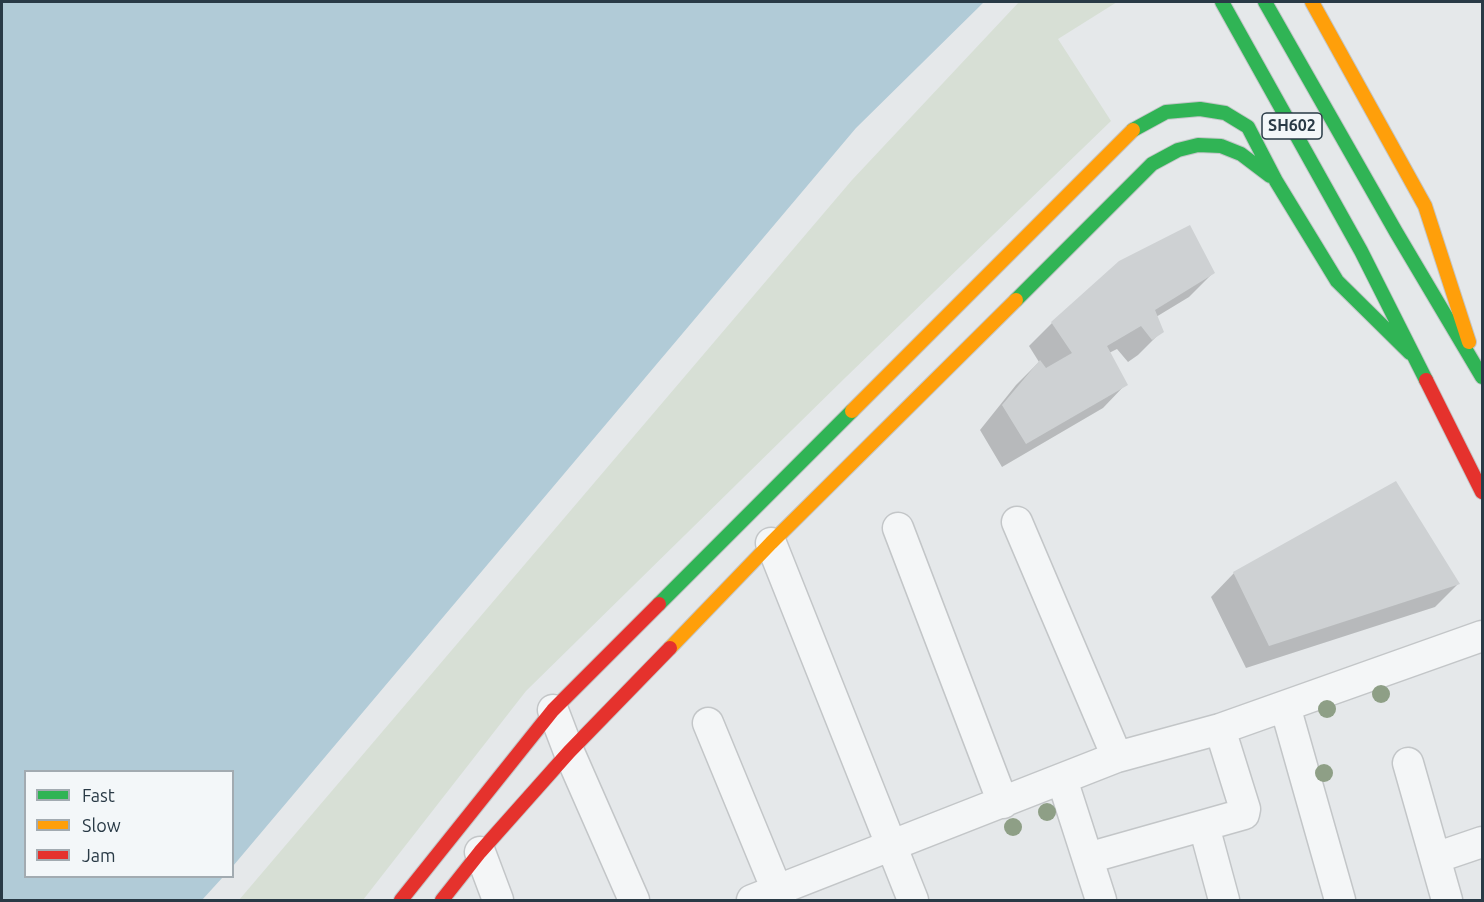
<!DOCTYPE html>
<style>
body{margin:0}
#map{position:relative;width:1484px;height:902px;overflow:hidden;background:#e5e8ea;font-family:Ubuntu,sans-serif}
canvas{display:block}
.frame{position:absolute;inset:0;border:3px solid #293a46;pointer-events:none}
.legend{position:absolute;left:24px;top:770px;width:210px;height:108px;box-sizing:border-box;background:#f3f7f9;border:2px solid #a2abb1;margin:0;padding:8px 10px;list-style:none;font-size:18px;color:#293a46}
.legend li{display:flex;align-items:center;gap:12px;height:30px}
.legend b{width:30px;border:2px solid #a2abb1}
</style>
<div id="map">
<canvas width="1484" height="902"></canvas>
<div class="frame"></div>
<ul class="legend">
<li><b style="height:8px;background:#30b455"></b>Fast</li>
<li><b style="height:8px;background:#ff9f0a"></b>Slow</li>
<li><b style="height:8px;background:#e5322d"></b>Jam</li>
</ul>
</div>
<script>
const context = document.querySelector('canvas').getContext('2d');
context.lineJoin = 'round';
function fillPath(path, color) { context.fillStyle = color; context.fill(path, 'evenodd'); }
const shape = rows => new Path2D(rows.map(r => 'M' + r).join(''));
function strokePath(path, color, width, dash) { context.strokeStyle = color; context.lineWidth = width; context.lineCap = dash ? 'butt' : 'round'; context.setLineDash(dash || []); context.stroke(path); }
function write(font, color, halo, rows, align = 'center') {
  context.font = font + ' Ubuntu,sans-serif'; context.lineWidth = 4.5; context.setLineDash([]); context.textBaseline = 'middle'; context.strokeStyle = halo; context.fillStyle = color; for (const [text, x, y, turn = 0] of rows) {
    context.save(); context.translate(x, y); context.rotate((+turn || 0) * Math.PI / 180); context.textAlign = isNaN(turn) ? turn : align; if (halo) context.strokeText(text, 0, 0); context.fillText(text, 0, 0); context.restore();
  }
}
const green = shape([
 [1019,2,1117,2,1058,39,1111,121,846,377,526,691,363,900,239,900,852,180]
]);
const water = shape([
 [2,2,984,2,856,128,233,866,232,772,26,772,26,876,223,877,202,900,2,900]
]);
const shadow = shape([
 [1213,273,1189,297,1156,317,1162,331,1138,355,1128,362,1117,349,1109,353,1126,384,1103,408,1002,467,980,430,1016,385,1039,362,1029,346,1052,323],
 [1234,573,1458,584,1435,607,1246,668,1211,597]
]);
const building = shape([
 [1190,225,1215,273,1155,310,1164,332,1152,340,1141,326,1107,346,1128,385,1026,444,1002,405,1040,360,1046,368,1072,353,1051,322,1119,261],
 [1396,481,1460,584,1269,646,1233,572]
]);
const street = shape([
 [1017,522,1117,757],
 [898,528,1003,803],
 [771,543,913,900],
 [1285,706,1340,900],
 [553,710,569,752,634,900],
 [708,723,781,900],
 [1408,763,1447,900],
 [1062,779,1101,900],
 [1204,826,1224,900],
 [480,852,498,900],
 [1088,858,1244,814,1245,809,1220,729],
 [1435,858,1482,842],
 [752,900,1117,757,1220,729,1482,636]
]);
const fast = shape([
 [1222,2,1361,251,1426,380],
 [1265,2,1396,232,1482,377],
 [1133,130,1166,112,1200,109,1225,113,1248,127,1276,181,1337,281,1410,353],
 [1016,300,1152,164,1178,150,1198,145,1221,146,1241,154,1270,176],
 [659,604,852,411]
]);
const slow = shape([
 [1312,2,1425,206,1469,342],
 [852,411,1133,130],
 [670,648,771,543,1016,300]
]);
const jam = shape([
 [1426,380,1482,492],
 [401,900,553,710,659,604],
 [442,900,480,852,569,752,670,648]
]);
const trees = [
 [1381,694],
 [1327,709],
 [1324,773],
 [1047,812],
 [1013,827]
];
const shields = [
 [1292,126,60]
];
const shieldNames = [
 ["SH602",1292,126]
];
fillPath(green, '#d7dfd5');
fillPath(water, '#b1cbd7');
fillPath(shadow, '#0003');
fillPath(building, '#ced1d3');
strokePath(street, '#c3c6c8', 33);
strokePath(fast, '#c3c6c8', 16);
strokePath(slow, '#c3c6c8', 16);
strokePath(jam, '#c3c6c8', 16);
strokePath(street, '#f4f6f7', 30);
strokePath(fast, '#30b455', 14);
strokePath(slow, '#ff9f0a', 14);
strokePath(jam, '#e5322d', 14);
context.fillStyle = '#8e9f86';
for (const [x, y] of trees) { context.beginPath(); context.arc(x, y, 9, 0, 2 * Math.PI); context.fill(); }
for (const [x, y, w] of shields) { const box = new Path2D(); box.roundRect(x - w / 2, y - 13, w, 26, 4.5); context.fillStyle = '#f3f7f9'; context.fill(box); strokePath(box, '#293a46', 1.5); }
write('bold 16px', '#293a46', null, shieldNames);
</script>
